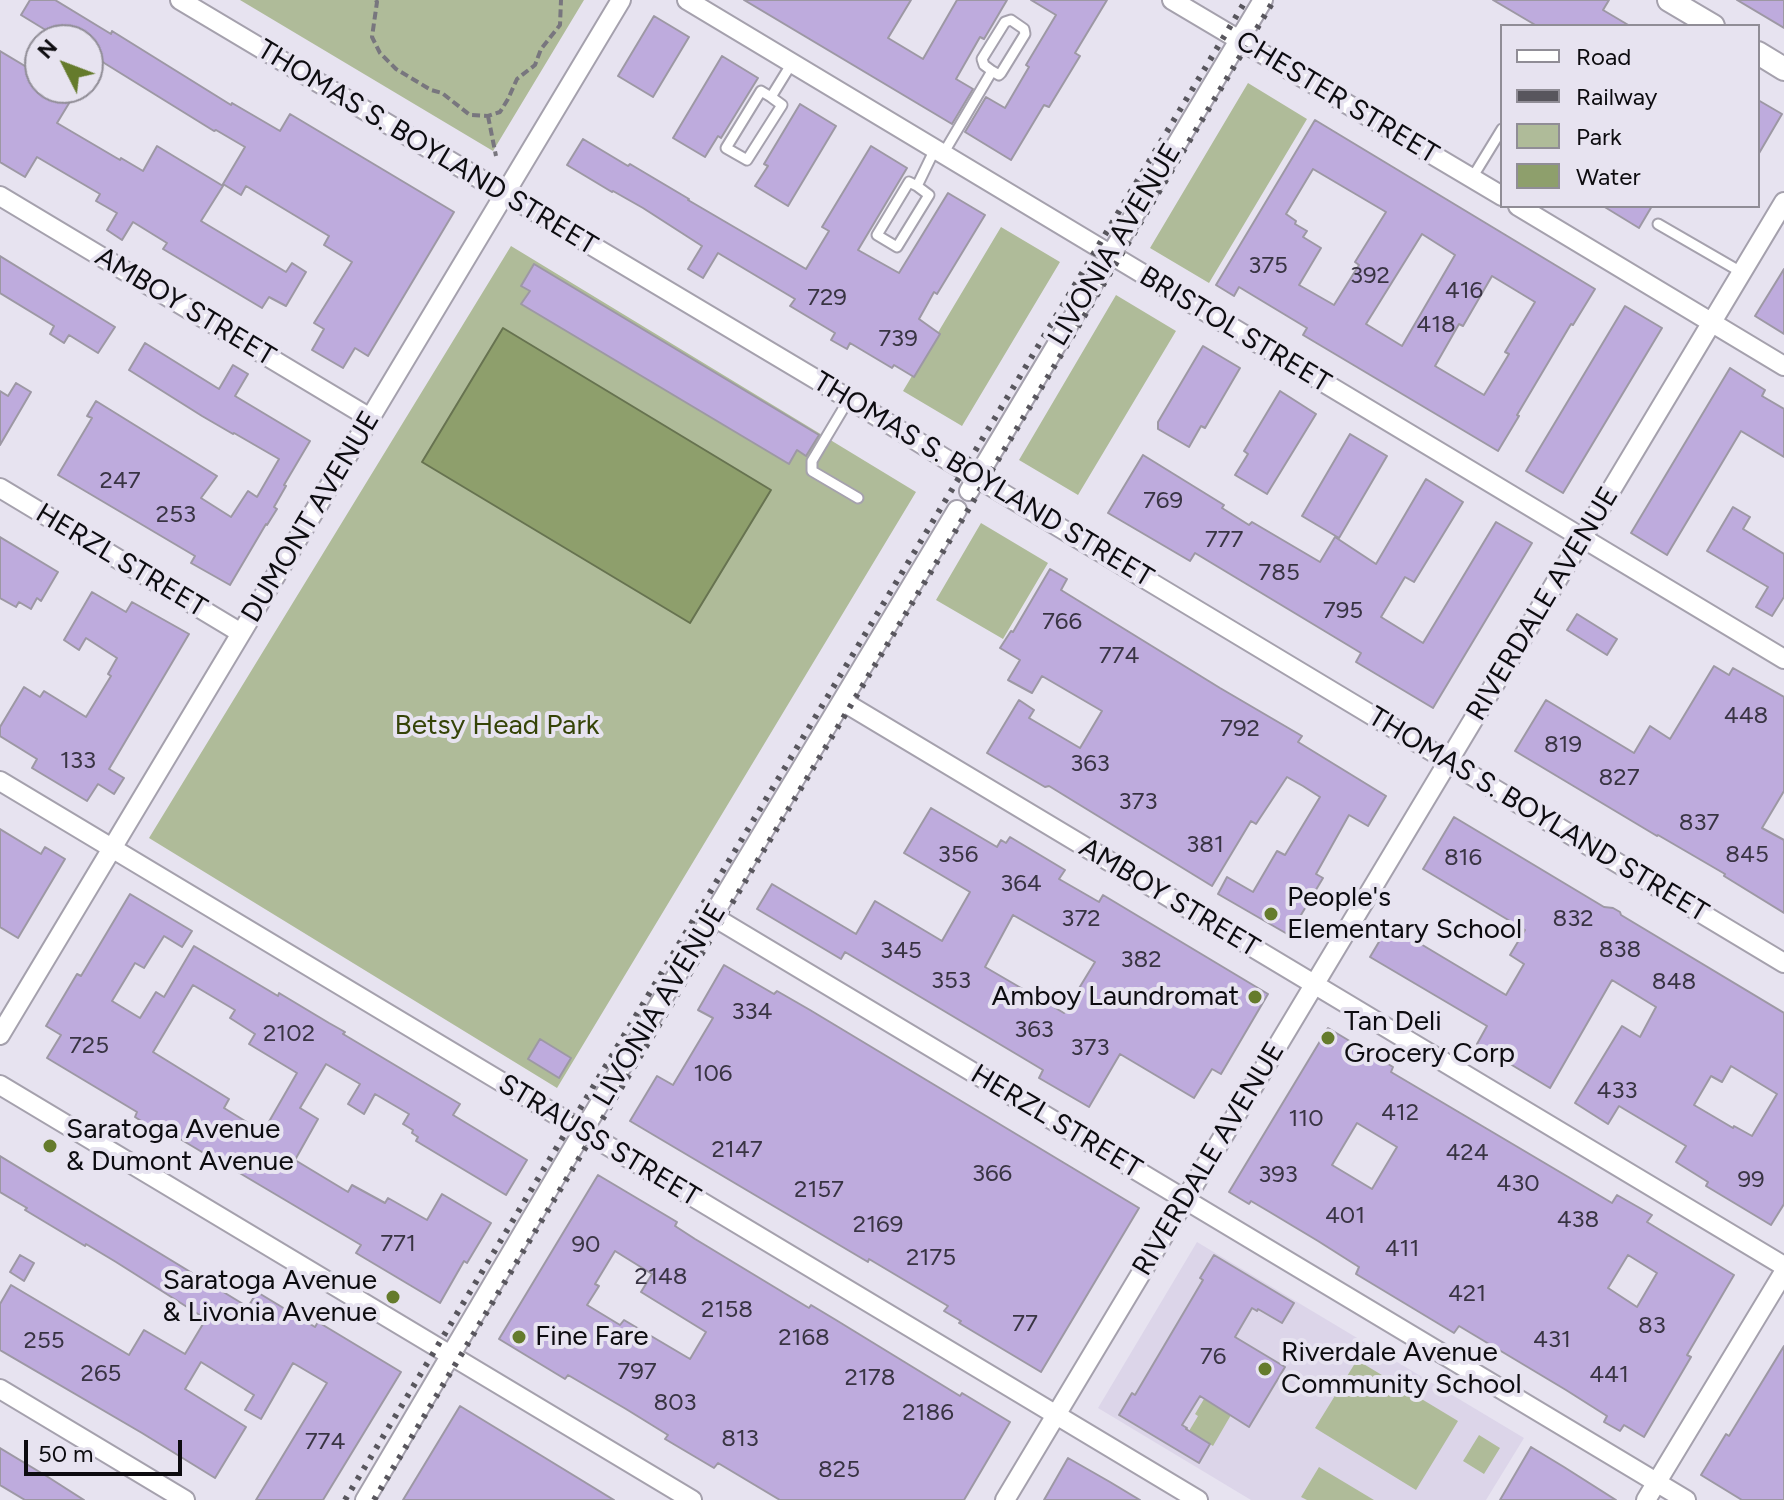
<!DOCTYPE html>
<style>
body{margin:0}
#map{position:relative;width:1784px;height:1500px;overflow:hidden;background:#e7e3f0;font-family:Figtree,sans-serif}
canvas{display:block}
.legend{position:absolute;left:1500px;top:24px;width:260px;height:184px;box-sizing:border-box;background:#e7e3f0;border:2px solid #908d96;margin:0;padding:10px 14px;list-style:none;font-size:24px;color:#0d0c10}
.legend li{display:flex;align-items:center;gap:16px;height:40px}
.legend b{width:40px;border:2px solid #908d96}
.north{position:absolute;left:24px;top:24px;width:80px;height:80px;box-sizing:border-box;background:#e7e3f0;border:2px solid #908d96;border-radius:50%;rotate:312deg;font-size:22px;font-weight:700;line-height:32px;text-align:center;color:#0d0c10}
.north::after{content:'';display:block;margin:auto;width:28px;height:36px;background:#657b2c;clip-path:polygon(50% 0,100% 100%,50% 72%,0 100%)}
.scale{position:absolute;left:24px;top:1440px;width:158px;height:36px;box-sizing:border-box;border:4px solid #0d0c10;border-top:0;padding-left:10px;font-size:24px;line-height:28px;white-space:nowrap;color:#0d0c10;-webkit-text-stroke:6px #e7e3f0;paint-order:stroke}
</style>
<div id="map">
<canvas width="1784" height="1500"></canvas>
<ul class="legend">
<li><b style="height:10px;background:#fff"></b>Road</li>
<li><b style="height:10px;background:#58565d"></b>Railway</li>
<li><b style="height:22px;background:#afbb99"></b>Park</li>
<li><b style="height:22px;background:#8e9f6c"></b>Water</li>
</ul>
<div class="north">N</div>
<div class="scale">50 m</div>
</div>
<script>
const context = document.querySelector('canvas').getContext('2d');
context.lineJoin = 'round';
function fillPath(path, color) { context.fillStyle = color; context.fill(path, 'evenodd'); }
const shape = rows => new Path2D(rows.map(r => 'M' + r).join(''));
function strokePath(path, color, width, dash) { context.strokeStyle = color; context.lineWidth = width; context.lineCap = dash ? 'butt' : 'round'; context.setLineDash(dash || []); context.stroke(path); }
function write(font, color, halo, rows, align = 'center') {
  context.font = font + ' Figtree,sans-serif'; context.lineWidth = 8; context.setLineDash([]); context.textBaseline = 'middle'; context.strokeStyle = halo; context.fillStyle = color; for (const [text, x, y, turn = 0] of rows) {
    context.save(); context.translate(x, y); context.rotate((+turn || 0) * Math.PI / 180); context.textAlign = isNaN(turn) ? turn : align; if (halo) context.strokeText(text, 0, 0); context.fillText(text, 0, 0); context.restore();
  }
}
const built = shape([
 [1197,1242,1524,1438,1486,1500,1251,1500,1098,1408]
]);
const green = shape([
 [240,0,584,0,493,151],
 [1248,83,1307,119,1209,283,1150,248],
 [1001,227,1060,262,962,426,903,391],
 [511,246,916,492,557,1088,149,838],
 [1116,295,1176,331,1078,495,1019,460],
 [981,523,1048,563,1003,639,936,600],
 [1357,1360,1458,1421,1416,1490,1315,1428],
 [1204,1399,1231,1415,1213,1446,1189,1431,1198,1416,1195,1414],
 [1479,1435,1500,1448,1484,1474,1463,1461],
 [1319,1467,1374,1500,1307,1500,1301,1497]
]);
const water = shape([
 [503,328,771,490,690,623,422,462,503,328]
]);
const building = shape([
 [30,0,55,0,111,34,112,31,231,105,232,103,280,131,290,114,454,212,368,356,355,348,343,368,312,350,324,329,314,323,352,262,324,245,329,236,246,186,241,195,223,184,245,147,216,130,214,131,88,53,88,40,62,40,21,15,30,0],
 [744,0,911,0,888,38,923,59,957,0,1007,0,984,39,980,37,956,79,973,89,952,124,744,0],
 [1031,0,1107,0,1075,53,1080,56,1049,107,1044,105,1011,160,965,132,986,97,1005,108,1029,67,1026,65,1056,15,1031,0],
 [1493,0,1609,0,1603,10,1630,26,1537,26,1493,0],
 [1737,0,1784,0,1784,28,1737,0],
 [654,16,689,37,653,97,618,76,654,16],
 [0,51,40,75,40,88,61,88,74,95,57,123,120,160,121,158,143,171,157,146,223,186,201,221,286,272,292,263,306,272,286,306,269,297,262,308,163,249,167,243,133,222,122,240,107,230,117,213,96,201,100,194,37,157,25,177,0,162,0,51],
 [722,56,758,78,721,138,718,136,705,157,673,138,722,56],
 [1758,100,1782,114,1758,155,1758,100],
 [800,104,836,126,788,206,755,186,768,166,764,164,800,104],
 [1315,120,1595,289,1573,325,1571,324,1517,415,1519,416,1498,451,1303,335,1307,328,1239,287,1234,296,1216,285,1315,120],
 [1313,169,1386,212,1355,262,1359,265,1334,305,1299,285,1321,248,1303,237,1307,231,1295,224,1296,221,1286,214,1313,169],
 [1422,234,1455,255,1402,346,1366,324,1422,234],
 [1492,276,1535,302,1505,352,1509,354,1484,395,1435,366,1459,324,1463,326,1492,276],
 [583,139,628,166,630,164,689,199,688,200,806,269,829,231,822,227,871,146,907,168,858,250,899,273,948,193,985,215,937,294,934,292,919,319,940,334,914,377,894,365,892,368,850,343,847,349,831,340,835,333,790,306,795,299,718,253,703,278,688,269,702,246,643,208,613,191,612,192,567,165,583,139],
 [1603,206,1652,206,1639,228,1603,206],
 [0,256,115,327,98,353,69,335,64,343,50,334,54,326,0,293,0,256],
 [534,264,819,435,806,456,797,450,789,464,521,304,530,291,521,286,534,264],
 [1784,269,1784,334,1755,316,1784,269],
 [1625,306,1662,328,1563,493,1526,471,1625,306],
 [145,343,219,389,233,365,248,374,235,396,310,441,284,485,286,486,274,507,277,509,267,525,266,524,230,585,191,563,195,556,58,475,92,418,87,416,96,401,217,476,201,498,231,517,248,491,257,497,279,459,234,433,233,434,202,416,129,370,145,343],
 [1203,346,1240,368,1205,428,1201,426,1189,447,1158,429,1158,422,1203,346],
 [1730,368,1765,390,1762,396,1784,409,1784,457,1741,431,1667,555,1631,533,1730,368],
 [16,383,31,392,0,445,0,391,8,396,16,383],
 [1280,391,1316,414,1267,494,1235,475,1248,454,1244,451,1280,391],
 [1350,434,1387,456,1339,538,1302,516,1350,434],
 [1143,455,1224,505,1222,508,1249,525,1252,522,1320,562,1335,537,1376,564,1426,479,1463,502,1414,582,1405,577,1381,617,1423,643,1496,522,1532,543,1433,708,1356,662,1361,653,1195,553,1190,561,1108,513,1143,455],
 [1733,507,1750,517,1743,529,1784,554,1784,597,1772,616,1756,607,1768,587,1707,551,1733,507],
 [0,537,58,572,41,601,37,598,31,609,19,602,16,607,0,598,0,537],
 [1050,569,1067,579,1061,590,1220,688,1302,736,1298,742,1386,796,1368,826,1349,815,1316,874,1323,878,1289,935,1218,894,1227,877,1253,892,1277,851,1285,855,1320,797,1303,786,1287,777,1256,824,1251,821,1212,886,1049,786,1045,787,987,753,1019,700,1034,710,1029,718,1080,748,1102,711,1042,676,1032,693,1008,680,1020,660,1000,648,1011,631,1013,632,1050,569],
 [92,592,126,612,132,602,189,634,109,769,124,778,114,794,98,784,87,801,32,768,37,759,0,736,0,727,24,687,40,697,44,691,86,717,111,676,108,674,117,658,86,638,79,650,64,640,92,592],
 [1577,614,1617,639,1607,655,1567,630,1577,614],
 [1714,666,1729,675,1733,668,1784,697,1784,791,1762,828,1784,840,1784,913,1724,876,1725,874,1658,835,1657,836,1515,751,1546,700,1634,753,1650,726,1670,739,1714,666],
 [931,808,997,847,1001,840,1006,843,1010,837,1065,870,1059,879,1099,902,1103,895,1268,994,1221,1074,1212,1069,1194,1098,1120,1054,1089,1107,1039,1078,1043,1070,1028,1061,845,952,841,959,757,909,772,884,856,934,875,901,942,941,970,892,904,853,931,808],
 [1013,915,1095,962,1064,1013,985,967,1013,915],
 [1454,817,1604,907,1613,908,1620,912,1621,915,1784,1013,1784,1204,1771,1225,1706,1186,1708,1182,1676,1162,1686,1146,1619,1106,1608,1124,1575,1103,1622,1026,1640,1037,1656,1007,1612,980,1550,1088,1477,1044,1487,1026,1370,957,1389,925,1506,995,1524,964,1510,955,1525,930,1423,869,1454,817],
 [1731,1066,1777,1094,1752,1136,1734,1126,1733,1128,1694,1105,1711,1076,1722,1082,1731,1066],
 [0,829,41,854,45,847,65,859,18,938,0,927,0,829],
 [130,894,192,931,182,947,164,936,144,968,135,963,112,1001,140,1018,156,992,164,997,194,946,278,996,279,993,329,1023,345,1032,343,1034,460,1104,453,1115,527,1160,506,1195,416,1141,418,1137,412,1133,413,1130,403,1124,409,1114,375,1094,364,1114,348,1104,360,1084,326,1064,300,1108,318,1119,295,1160,348,1192,352,1185,385,1203,388,1198,427,1220,442,1194,491,1223,467,1263,464,1261,440,1303,356,1253,361,1245,221,1162,218,1168,204,1160,207,1155,165,1130,163,1133,149,1126,135,1117,137,1112,47,1058,61,1035,46,1026,77,974,81,976,130,894],
 [193,985,235,1010,230,1018,255,1034,249,1044,297,1073,263,1132,224,1108,229,1099,153,1052,193,985],
 [724,965,774,994,777,991,810,1010,1139,1208,1041,1372,959,1323,961,1321,944,1311,948,1306,869,1259,868,1262,630,1121,657,1076,673,1085,713,1018,698,1010,724,965],
 [1328,1028,1393,1067,1391,1072,1570,1178,1612,1203,1617,1195,1652,1215,1647,1222,1734,1275,1687,1355,1691,1357,1644,1437,1624,1425,1620,1431,1604,1422,1607,1416,1566,1390,1459,1326,1454,1333,1356,1274,1359,1267,1318,1241,1268,1211,1251,1201,1249,1204,1229,1192,1328,1028],
 [1357,1123,1397,1147,1372,1189,1332,1165,1357,1123],
 [1628,1255,1657,1273,1637,1307,1608,1288,1628,1255],
 [540,1039,571,1058,559,1078,528,1059,540,1039],
 [0,1156,248,1307,257,1292,315,1327,318,1322,401,1372,323,1500,256,1500,327,1383,293,1363,261,1419,245,1410,254,1395,201,1362,185,1389,246,1427,215,1478,142,1433,0,1350,0,1304,11,1285,129,1355,144,1330,185,1354,206,1319,116,1262,86,1244,85,1246,25,1210,27,1208,0,1192,0,1156],
 [598,1175,677,1222,675,1226,695,1239,809,1308,811,1305,836,1320,960,1396,962,1393,1010,1422,964,1500,780,1500,718,1463,714,1468,665,1439,668,1435,626,1409,568,1375,565,1379,499,1339,598,1175],
 [615,1251,652,1274,641,1292,706,1332,690,1359,624,1320,620,1325,587,1305,599,1286,595,1284,615,1251],
 [20,1255,34,1263,24,1281,10,1272,20,1255],
 [1214,1255,1294,1303,1282,1323,1258,1309,1257,1311,1252,1308,1235,1337,1285,1367,1249,1427,1200,1396,1182,1425,1187,1428,1186,1429,1210,1444,1199,1463,1119,1415,1132,1393,1135,1395,1203,1280,1200,1278,1214,1255],
 [1784,1346,1784,1500,1742,1500,1701,1475,1726,1434,1729,1436,1784,1346],
 [460,1406,542,1456,614,1500,403,1500,460,1406],
 [1531,1447,1564,1467,1616,1500,1500,1500,1531,1447],
 [0,1448,48,1477,84,1500,25,1500,0,1485,0,1448],
 [1068,1458,1110,1482,1140,1500,1044,1500,1068,1458]
]);
const path = shape([
 [376,0,377,2,372,37,380,53,396,69,431,90,442,93,470,115,488,116,500,112,508,99,517,79,535,65,541,49,560,25,561,0],
 [488,116,496,156]
]);
const service = shape([
 [771,97,782,105,747,160,726,148,761,91,771,97,792,63],
 [943,154,992,71,984,65,982,59,1005,22,1011,20,1024,29,1025,34,1001,73,999,75,992,71],
 [1472,178,1502,129],
 [917,186,929,195,897,247,877,235,909,182,917,186,935,149],
 [1658,224,1741,272],
 [849,399,812,461,812,471,858,498]
]);
const minor = shape([
 [180,0,849,399,949,461,1784,963],
 [687,0,1784,659],
 [1172,0,1502,196],
 [0,196,370,418],
 [1518,206,1784,366],
 [0,488,241,633],
 [969,491,1263,0],
 [842,701,1784,1266],
 [0,781,1198,1500],
 [714,917,1686,1500],
 [0,1035,621,0],
 [0,1085,692,1500],
 [0,1389,185,1500],
 [365,1500,583,1131,957,510],
 [1005,1500,1784,202],
 [1646,1500,1784,1272]
]);
const tertiary = shape([
 [1669,0,1713,26],
 [1758,53,1784,69]
]);
const rail = shape([
 [345,1500,1246,0],
 [374,1500,1274,0]
]);
const markers = [
 [1271,914,8,"#657b2c"],
 [1255,997,8,"#657b2c"],
 [1328,1038,8,"#657b2c"],
 [50,1146,8,"#657b2c"],
 [393,1297,8,"#657b2c"],
 [519,1337,8,"#657b2c"],
 [1265,1369,8,"#657b2c"]
];
const numberNames = [
 ["375",1268,266],
 ["392",1370,276],
 ["416",1464,291],
 ["729",827,298],
 ["418",1436,325],
 ["739",898,339],
 ["247",120,481],
 ["769",1163,501],
 ["253",176,515],
 ["777",1224,540],
 ["785",1279,573],
 ["795",1343,611],
 ["766",1062,622],
 ["774",1119,656],
 ["448",1746,716],
 ["792",1240,729],
 ["819",1563,745],
 ["133",78,761],
 ["363",1090,764],
 ["827",1619,778],
 ["373",1138,802],
 ["837",1699,823],
 ["381",1205,845],
 ["356",958,855],
 ["845",1747,855],
 ["816",1463,858],
 ["364",1021,884],
 ["372",1081,919],
 ["832",1573,919],
 ["838",1620,950],
 ["345",901,951],
 ["382",1141,960],
 ["353",951,981],
 ["848",1674,982],
 ["334",752,1012],
 ["363",1034,1030],
 ["2102",289,1034],
 ["725",89,1046],
 ["373",1090,1048],
 ["106",713,1074],
 ["433",1617,1091],
 ["412",1400,1113],
 ["110",1306,1119],
 ["2147",737,1150],
 ["424",1467,1153],
 ["366",992,1174],
 ["393",1278,1175],
 ["99",1751,1180],
 ["430",1518,1184],
 ["2157",819,1190],
 ["401",1345,1216],
 ["438",1578,1220],
 ["2169",878,1225],
 ["771",398,1244],
 ["90",586,1245],
 ["411",1402,1249],
 ["2175",931,1258],
 ["2148",661,1277],
 ["421",1467,1294],
 ["2158",727,1310],
 ["77",1025,1324],
 ["83",1652,1326],
 ["2168",804,1338],
 ["431",1552,1340],
 ["255",44,1341],
 ["76",1213,1357],
 ["797",637,1372],
 ["265",101,1374],
 ["441",1609,1375],
 ["2178",870,1378],
 ["803",675,1403],
 ["2186",928,1413],
 ["813",740,1439],
 ["774",325,1442],
 ["825",839,1470]
];
const streetNames = [
 ["CHESTER STREET",1337,98,31],
 ["THOMAS S. BOYLAND STREET",427,148,31],
 ["LIVONIA AVENUE",1115,245,-59],
 ["AMBOY STREET",185,307,31],
 ["BRISTOL STREET",1235,330,31],
 ["THOMAS S. BOYLAND STREET",983,480,31],
 ["DUMONT AVENUE",311,517,-59],
 ["HERZL STREET",121,561,31],
 ["RIVERDALE AVENUE",1543,604,-59],
 ["THOMAS S. BOYLAND STREET",1538,815,31],
 ["AMBOY STREET",1169,898,31],
 ["LIVONIA AVENUE",660,1005,-59],
 ["HERZL STREET",1056,1122,31],
 ["STRAUSS STREET",599,1141,31],
 ["RIVERDALE AVENUE",1209,1159,-59]
];
const parkNames = [
 ["Betsy Head Park",497,726]
];
const poiNames = [
 ["People's",1287,898],
 ["Elementary School",1287,930],
 ["Amboy Laundromat",1239,997,"right"],
 ["Tan Deli",1344,1022],
 ["Grocery Corp",1344,1054],
 ["Saratoga Avenue",66,1130],
 ["& Dumont Avenue",66,1162],
 ["Saratoga Avenue",377,1281,"right"],
 ["& Livonia Avenue",377,1313,"right"],
 ["Fine Fare",535,1337],
 ["Riverdale Avenue",1281,1353],
 ["Community School",1281,1385]
];
fillPath(built, '#dcd5e9');
fillPath(green, '#afbb99');
fillPath(water, '#8e9f6c');
strokePath(water, '#677350', 2);
fillPath(building, '#beabdd');
strokePath(building, '#9d98a4', 2);
strokePath(service, '#a5a1ad', 13);
strokePath(minor, '#a5a1ad', 22);
strokePath(tertiary, '#a5a1ad', 26);
strokePath(path, '#78767e', 4, [8, 4]);
strokePath(service, '#fff', 9);
strokePath(minor, '#fff', 18);
strokePath(tertiary, '#fff', 22);
strokePath(rail, '#58565d', 6, [4, 8]);
for (const [x, y, r, color] of markers) { const dot = new Path2D(); dot.arc(x, y, r, 0, 2 * Math.PI); context.fillStyle = color; context.fill(dot); strokePath(dot, '#e7e3f0', 3); }
write('24px', '#393443', null, numberNames);
write('28px', '#0d0c10', '#e7e3f0', streetNames);
write('28px', '#354307', '#e7e3f0', parkNames);
write('28px', '#0d0c10', '#e7e3f0', poiNames, 'left');
</script>
